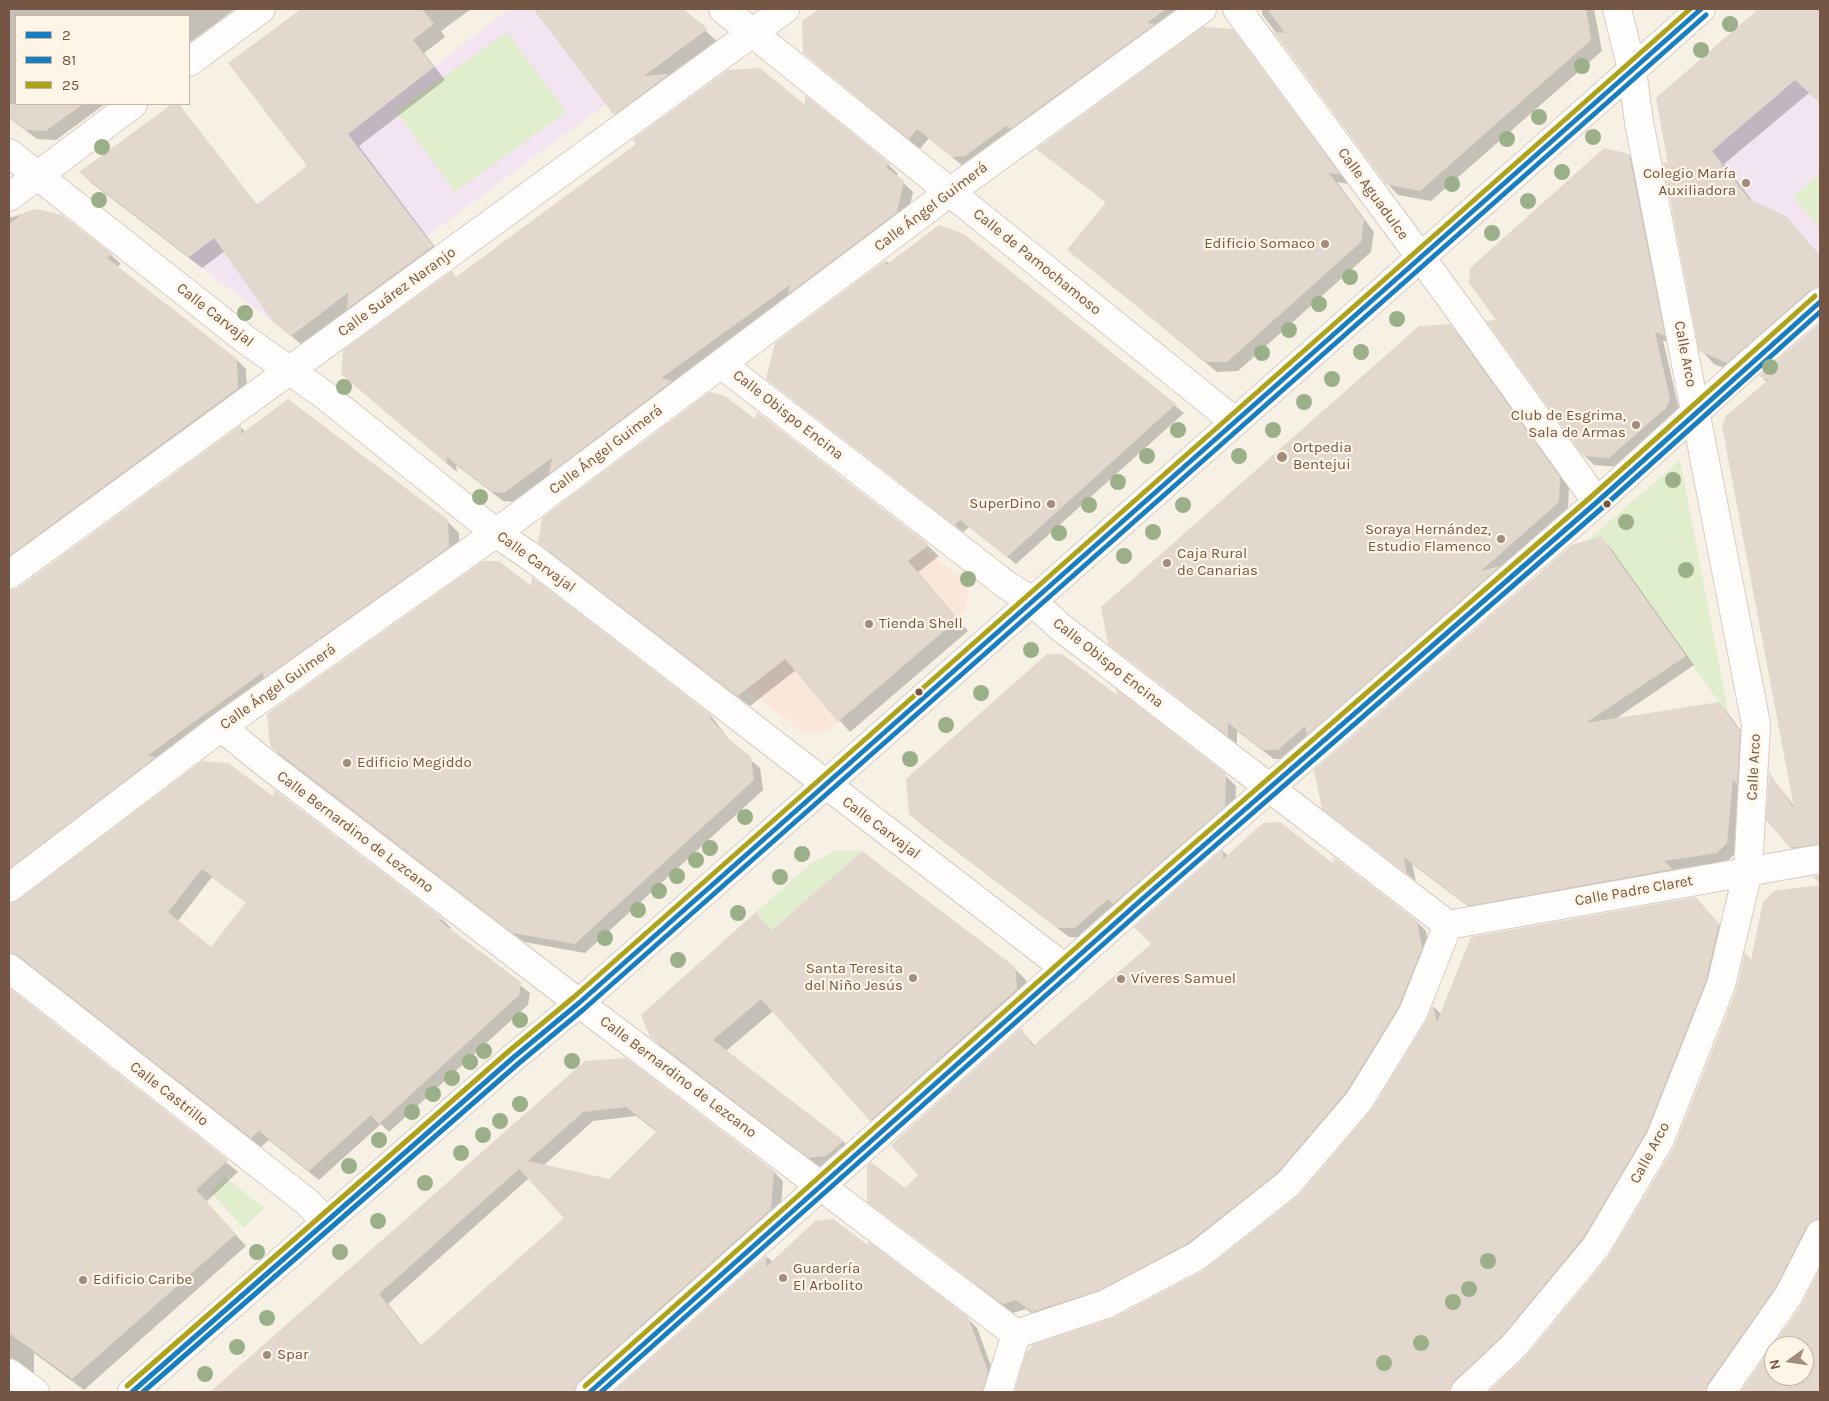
<!DOCTYPE html>
<meta charset="utf-8">
<style>
body{margin:0}
#map{position:relative;width:1829px;height:1401px;overflow:hidden;background:#f7f0e5;font-family:Karla,sans-serif}
canvas{display:block}
.frame{position:absolute;inset:0;border:10px solid #755645;pointer-events:none}
.legend{position:absolute;left:15px;top:15px;width:175px;height:90px;box-sizing:border-box;background:#fff5e6;border:1px solid #c8b5a6;margin:0;padding:6px 9px;list-style:none;font-size:15px;color:#755645}
.legend li{display:flex;align-items:center;gap:10px;height:25px}
.legend b{width:25px;border:1px solid #c8b5a6}
.north{position:absolute;left:1764px;top:1336px;width:50px;height:50px;box-sizing:border-box;background:#fff5e6;border:1px solid #c8b5a6;border-radius:50%;rotate:256deg;font-size:14px;font-weight:700;line-height:20px;text-align:center;color:#755645}
.north::after{content:'';display:block;margin:auto;width:18px;height:22px;background:#a28c7d;clip-path:polygon(50% 0,100% 100%,50% 72%,0 100%)}
</style>
<div id="map">
<canvas width="1829" height="1401"></canvas>
<div class="frame"></div>
<ul class="legend">
<li><b style="height:6px;background:#187ec2"></b>2</li>
<li><b style="height:6px;background:#187ec2"></b>81</li>
<li><b style="height:6px;background:#aea318"></b>25</li>
</ul>
<div class="north">N</div>
</div>
<script>
const context = document.querySelector('canvas').getContext('2d');
context.lineJoin = 'round';
function fillPath(path, color) { context.fillStyle = color; context.fill(path, 'evenodd'); }
const shape = rows => new Path2D(rows.map(r => 'M' + r).join(''));
function strokePath(path, color, width, dash) { context.strokeStyle = color; context.lineWidth = width; context.lineCap = dash ? 'butt' : 'round'; context.setLineDash(dash || []); context.stroke(path); }
function write(font, color, halo, rows, align = 'center') {
  context.font = font + ' Karla,sans-serif'; context.lineWidth = 4.5; context.setLineDash([]); context.textBaseline = 'middle'; context.strokeStyle = halo; context.fillStyle = color; for (const [text, x, y, turn = 0] of rows) {
    context.save(); context.translate(x, y); context.rotate((+turn || 0) * Math.PI / 180); context.textAlign = isNaN(turn) ? turn : align; if (halo) context.strokeText(text, 0, 0); context.fillText(text, 0, 0); context.restore();
  }
}
const commercial = shape([
 [923,549,967,583,968,598,965,609,958,619,830,729,816,733,802,732,747,689]
]);
const education = shape([
 [509,9,683,9,708,29,291,336,189,257],
 [1758,9,1820,9,1820,269,1718,359,1705,353,1656,98]
]);
const green = shape([
 [507,32,566,112,455,192,396,111],
 [1820,173,1820,228,1793,197],
 [1680,460,1729,716,1601,537,1588,540],
 [835,851,862,851,771,931,756,912,813,862],
 [224,1176,264,1208,243,1228,211,1192]
]);
const shadow = shape([
 [9,9,235,9,189,43,189,16,16,16,16,104,105,104,56,140,37,139,9,118],
 [303,9,471,9,441,31,445,37,424,53,445,80,359,146,444,259,304,347,275,322,225,251,202,268,93,184,81,173,174,104,178,104,258,206,308,166,230,63],
 [534,9,681,9,718,42,626,126,615,114],
 [821,9,1190,9,964,167,929,138,920,149,804,53,803,22],
 [1262,9,1594,9,1602,51,1431,201,1398,195,1387,183,1262,14],
 [1759,9,1820,9,1820,103,1809,93,1724,164,1753,202,1785,217,1820,256,1820,293,1741,375,1714,364,1701,350,1657,99],
 [1257,64,1349,184,1337,182,1374,232,1371,252,1238,371,1217,372,1069,250,1107,203,1038,149],
 [807,108,888,164,898,174,896,176,913,192,906,222,515,502,503,501,456,465,457,472,342,374,457,278],
 [1629,155,1638,165,1673,345,1663,340,1679,409,1619,467,1594,465,1584,455,1498,321],
 [36,210,62,216,111,255,121,264,117,267,236,359,246,369,247,398,9,572,9,218],
 [964,235,1184,413,1016,564,969,527,963,532,767,378,776,344,886,261,890,264],
 [1820,324,1820,855,1801,857,1791,848,1770,775,1795,807,1767,382,1761,376],
 [1449,325,1459,335,1569,487,1568,511,1288,759,1274,759,1237,731,1237,744,1109,643],
 [756,421,928,546,939,556,918,572,968,631,850,732,796,670,750,706,550,553,539,542],
 [240,427,246,432,447,521,459,533,459,559,9,876,9,606,19,599,19,589],
 [1600,538,1610,547,1694,665,1614,720,1719,703,1728,713,1749,742,1736,852,1727,862,1672,870,1679,879,1478,914,1412,864,1416,881,1323,808],
 [533,580,712,717,733,745,760,768,763,790,585,953,524,942,281,756,271,746,532,588],
 [1225,775,1236,786,1235,817,1086,938,1069,937,921,824,910,814],
 [275,791,445,922,452,929,447,928,530,993,528,1005,389,1132,381,1124,319,1180,269,1140,261,1147,29,965,21,961,9,962,9,904,275,799],
 [212,877,247,903,211,948,177,922],
 [1223,851,1228,856,1336,867,1416,921,1426,931,1431,958,1356,1101,1198,1252,1042,1321,1026,1309,1013,1313,869,1201,906,1190,919,1175,1021,1030,1035,1046,1153,944,1136,927],
 [1820,886,1820,1231,1718,1392,1489,1392,1526,1358,1609,1258,1675,1147,1752,962,1775,892],
 [1705,908,1728,934,1655,1142,1592,1247,1462,1392,1016,1392,1028,1354,1114,1319,1205,1271,1301,1195,1373,1110,1428,1022,1434,1007,1441,1014],
 [756,914,773,932,1014,968,1026,980,1028,1001,882,1132,773,1011,726,1051,843,1141,854,1153,822,1169,663,1049,651,1036],
 [9,988,238,1172,206,1202,246,1246,84,1390,34,1353,34,1374,22,1368,9,1374],
 [585,1062,774,1172,783,1181,780,1219,587,1392,212,1392],
 [636,1116,657,1132,610,1180,543,1166,593,1121],
 [529,1178,565,1218,421,1346,388,1304],
 [767,1257,773,1262,967,1318,977,1328,997,1382,995,1392,615,1392],
 [1820,1269,1820,1392,1741,1392,1804,1303],
 [1774,1346,1804,1346,1804,1376,1774,1376]
]);
const building = shape([
 [301,9,422,9,434,24,413,40,434,67,348,134,433,246,347,309,348,293,291,336,274,323,214,238,189,257,79,172,172,104,179,104,257,205,307,166,228,63],
 [533,9,683,9,708,29,644,76,669,74,614,115],
 [819,9,1166,9,1147,23,1155,24,1010,129,1006,126,965,156,952,157,917,129,909,139,803,53,802,21],
 [1267,9,1586,9,1591,40,1420,191,1386,184,1274,32,1285,33],
 [1758,9,1820,9,1820,103,1795,80,1712,151,1749,199,1786,216,1820,256,1820,287,1810,290,1727,363,1699,351,1663,162,1668,163,1656,98],
 [1203,27,1233,29,1341,175,1329,173,1364,220,1361,242,1227,362,1206,362,1067,250,1106,202,1036,149],
 [760,68,805,105,805,95,889,163,886,167,904,181,897,212,788,294,790,285,661,378,672,381,549,474,552,458,504,493,492,492,447,457,447,464,341,374,343,350,452,271,456,277,636,144,633,139,728,70],
 [9,104,83,104,46,131,26,130,9,117],
 [1604,148,1629,154,1665,336,1655,332,1670,399,1666,408,1609,458,1583,456,1486,321,1496,320,1469,283,1470,268],
 [36,209,62,215,112,254,107,258,237,359,238,388,9,556,9,224,25,212],
 [939,225,964,234,1176,404,1007,557,960,520,954,525,766,379,775,343,887,259,885,266],
 [1820,323,1820,844,1790,848,1766,820,1769,772,1794,808,1722,426,1726,416,1768,380,1759,376],
 [1450,324,1560,477,1559,502,1481,571,1500,566,1307,735,1305,726,1278,750,1263,750,1228,723,1228,736,1108,644,1101,607,1419,326],
 [710,392,725,396,755,419,757,412,929,545,908,561,958,619,838,722,785,659,738,696,538,543,542,518],
 [288,399,448,520,449,547,264,678,263,672,147,756,156,757,9,869,9,590,18,588,241,425,241,434],
 [1601,536,1686,656,1586,723,1719,702,1740,731,1737,784,1733,779,1727,843,1717,853,1664,861,1672,869,1468,906,1404,857,1407,874,1322,809,1314,770,1572,545],
 [483,561,499,561,531,586,532,577,712,716,710,718,730,740,751,757,754,780,575,944,513,933,270,746,267,714],
 [1047,654,1062,654,1117,695,1116,689,1226,774,1225,806,1113,904,1108,899,1075,928,1057,928,909,814,906,779],
 [202,761,228,763,274,797,273,789,446,921,437,919,521,982,519,995,379,1124,371,1115,309,1171,259,1131,251,1138,19,956,9,953,9,903,18,900],
 [202,869,246,902,211,947,168,912],
 [1280,822,1334,864,1332,856,1417,921,1422,948,1399,1006,1346,1092,1277,1173,1188,1243,1100,1290,1032,1312,1016,1300,1003,1304,867,1202,867,1166,871,1162,905,1188,918,1175,891,1145,1021,1028,1033,1046,1151,944,1134,927,1223,849,1223,859,1263,823],
 [862,851,1015,967,1017,989,870,1121,761,999,713,1040,844,1141,826,1156,809,1158,650,1037,641,1015,756,912,771,931],
 [1820,875,1820,1219,1812,1221,1806,1227,1776,1287,1708,1383,1706,1392,1488,1392,1525,1357,1608,1257,1674,1147,1736,991,1745,952,1751,960,1763,902,1774,891,1820,885,1813,876],
 [1696,897,1719,924,1706,980,1646,1132,1583,1238,1502,1336,1454,1381,1450,1392,1014,1392,1026,1353,1034,1344,1113,1318,1204,1270,1300,1194,1372,1109,1426,1021,1433,1005,1437,1022,1471,937],
 [9,988,228,1160,196,1190,236,1234,72,1379,9,1333],
 [626,1058,774,1171,771,1209,580,1380,575,1392,210,1392,585,1061],
 [626,1107,657,1131,609,1179,528,1161,583,1112],
 [519,1169,564,1218,420,1346,379,1294],
 [833,1219,868,1245,868,1241,968,1317,988,1371,983,1392,613,1392,767,1255,766,1267,815,1221],
 [1820,1268,1820,1392,1740,1392,1802,1304],
 [1774,1346,1804,1346,1804,1376,1774,1376]
]);
const path = shape([
 [233,1345,247,1359]
]);
const minor = shape([
 [723,9,1234,421],
 [1237,9,1447,293,1597,502],
 [189,62,261,9],
 [9,153,246,340,323,394,496,533,534,559,1066,969],
 [9,197,133,104],
 [721,364,1008,586,1031,600,1059,626,1448,925],
 [9,575,785,9],
 [221,727,264,762,579,1003,1016,1334],
 [9,888,221,727,496,533,950,192,1202,9],
 [1448,925,1820,859],
 [9,968,307,1202,326,1222],
 [1016,1334,1106,1304,1197,1256,1288,1184,1359,1101,1413,1013,1448,925],
 [9,1373,35,1392],
 [132,1392,514,1057,579,1003,1701,9],
 [590,1392,1140,901,1597,502,1742,370,1820,302],
 [998,1392,1016,1334],
 [1465,1392,1513,1347,1596,1247,1660,1139,1721,985,1748,871,1756,724,1639,122,1632,70,1617,9],
 [1721,1392,1789,1295,1820,1234]
]);
const bus1 = shape([
 [132,1392,514,1057,579,1003,1701,9],
 [590,1392,1140,901,1597,502,1820,302]
]);
const bus2 = shape([
 [143,1392,519,1063,584,1009,1706,15],
 [601,1392,1145,907,1602,508,1820,312]
]);
const bus3 = shape([
 [127,1386,509,1051,574,997,1690,9],
 [585,1386,1135,895,1592,496,1815,296]
]);
const trees = [
 [1730,24],
 [1701,50],
 [1582,66],
 [1539,117],
 [1593,137],
 [1507,139],
 [102,147],
 [1562,172],
 [1452,184],
 [99,200],
 [1528,201],
 [1492,233],
 [1350,277],
 [1319,304],
 [245,313],
 [1397,319],
 [1289,330],
 [1361,352],
 [1262,353],
 [1770,367],
 [1332,379],
 [344,387],
 [1304,402],
 [1178,430],
 [1273,430],
 [1147,456],
 [1239,456],
 [1673,480],
 [1118,482],
 [480,497],
 [1089,505],
 [1183,505],
 [1626,522],
 [1153,532],
 [1059,533],
 [1124,556],
 [1686,570],
 [968,579],
 [1031,650],
 [981,693],
 [946,725],
 [910,759],
 [745,817],
 [710,848],
 [802,854],
 [696,860],
 [677,876],
 [780,877],
 [659,891],
 [638,910],
 [738,913],
 [605,938],
 [678,960],
 [520,1020],
 [484,1051],
 [572,1061],
 [470,1062],
 [452,1078],
 [433,1094],
 [520,1104],
 [412,1112],
 [500,1121],
 [483,1135],
 [379,1140],
 [461,1153],
 [349,1166],
 [425,1183],
 [378,1221],
 [257,1252],
 [340,1252],
 [1488,1261],
 [1469,1289],
 [1453,1302],
 [267,1318],
 [1421,1343],
 [237,1347],
 [1384,1363],
 [205,1374]
];
const markers = [
 [1746,183,5,"#a28c7d"],
 [1325,244,5,"#a28c7d"],
 [1636,425,5,"#a28c7d"],
 [1282,457,6,"#a28c7d"],
 [1051,504,5,"#a28c7d"],
 [1607,504,4.5,"#755645"],
 [1501,539,5,"#a28c7d"],
 [1167,563,5,"#a28c7d"],
 [869,624,5,"#a28c7d"],
 [919,692,4.5,"#755645"],
 [347,763,5,"#a28c7d"],
 [913,978,5,"#a28c7d"],
 [1121,979,5,"#a28c7d"],
 [783,1278,5,"#a28c7d"],
 [83,1280,5,"#a28c7d"],
 [267,1355,5,"#a28c7d"]
];
const poiNames = [
 ["Colegio María",1736,174,"right"],
 ["Auxiliadora",1736,191,"right"],
 ["Edificio Somaco",1315,244,"right"],
 ["Club de Esgrima,",1626,416,"right"],
 ["Sala de Armas",1626,433,"right"],
 ["Ortpedia",1293,448],
 ["Bentejui",1293,465],
 ["SuperDino",1041,504,"right"],
 ["Soraya Hernández,",1491,530,"right"],
 ["Estudio Flamenco",1491,547,"right"],
 ["Caja Rural",1177,554],
 ["de Canarias",1177,571],
 ["Tienda Shell",879,624],
 ["Edificio Megiddo",357,763],
 ["Santa Teresita",903,969,"right"],
 ["del Niño Jesús",903,986,"right"],
 ["Víveres Samuel",1131,979],
 ["Guardería",793,1269],
 ["El Arbolito",793,1286],
 ["Edificio Caribe",93,1280],
 ["Spar",277,1355]
];
const streetNames = [
 ["Calle Aguadulce",1373,194,54],
 ["Calle Ángel Guimerá",931,207,-37],
 ["Calle de Pamochamoso",1037,262,39],
 ["Calle Suárez Naranjo",397,292,-36],
 ["Calle Carvajal",215,315,38],
 ["Calle Arco",1685,354,79],
 ["Calle Obispo Encina",788,415,38],
 ["Calle Ángel Guimerá",606,450,-37],
 ["Calle Carvajal",536,562,36],
 ["Calle Obispo Encina",1108,663,38],
 ["Calle Ángel Guimerá",278,687,-35],
 ["Calle Arco",1754,767,-87],
 ["Calle Carvajal",881,828,37],
 ["Calle Bernardino de Lezcano",355,832,37],
 ["Calle Padre Claret",1634,891,-10],
 ["Calle Bernardino de Lezcano",678,1077,37],
 ["Calle Castrillo",169,1094,38],
 ["Calle Arco",1650,1153,-62]
];
fillPath(commercial, '#fbe7da');
fillPath(education, '#f2e4f1');
fillPath(green, '#e1eece');
fillPath(shadow, '#0003');
fillPath(building, '#e3d8cd');
strokePath(minor, '#d8cdc4', 30);
strokePath(path, '#d9d0ca', 3, [1, 4]);
strokePath(minor, '#fefdfb', 28);
strokePath(bus1, '#187ec2', 5);
strokePath(bus2, '#187ec2', 5);
strokePath(bus3, '#aea318', 5);
context.fillStyle = '#9bb088';
for (const [x, y] of trees) { context.beginPath(); context.arc(x, y, 8, 0, 2 * Math.PI); context.fill(); }
for (const [x, y, r, color] of markers) { const dot = new Path2D(); dot.arc(x, y, r, 0, 2 * Math.PI); context.fillStyle = color; context.fill(dot); strokePath(dot, '#fff5e6', 2); }
write('15px', '#755645', '#fff5e6', poiNames, 'left');
write('15px', '#755645', '#fff5e6', streetNames);
</script>
